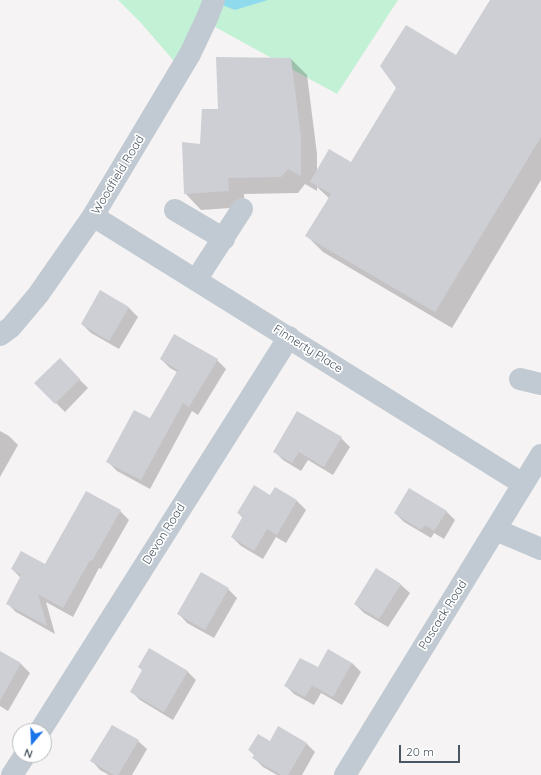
<!DOCTYPE html>
<style>
body{margin:0}
#map{position:relative;width:541px;height:775px;overflow:hidden;background:#f5f3f3;font-family:Quicksand,sans-serif}
canvas{display:block}
.north{position:absolute;left:12px;top:723px;width:40px;height:40px;box-sizing:border-box;background:#fff;border:1px solid #b7bbc0;border-radius:50%;rotate:199deg;font-size:11px;font-weight:700;line-height:16px;text-align:center;color:#4a5661}
.north::after{content:'';display:block;margin:auto;width:14px;height:18px;background:#1a73e8;clip-path:polygon(50% 0,100% 100%,50% 72%,0 100%)}
.scale{position:absolute;left:399px;top:745px;width:61px;height:18px;box-sizing:border-box;border:2px solid #4a5661;border-top:0;padding-left:5px;font-size:12px;line-height:14px;white-space:nowrap;color:#4a5661;-webkit-text-stroke:3px #fff;paint-order:stroke}
</style>
<div id="map">
<canvas width="541" height="775"></canvas>
<div class="north">N</div>
<div class="scale">20 m</div>
</div>
<script>
const context = document.querySelector('canvas').getContext('2d');
context.lineJoin = 'round';
function fillPath(path, color) { context.fillStyle = color; context.fill(path, 'evenodd'); }
const shape = rows => new Path2D(rows.map(r => 'M' + r).join(''));
function strokePath(path, color, width, dash) { context.strokeStyle = color; context.lineWidth = width; context.lineCap = dash ? 'butt' : 'round'; context.setLineDash(dash || []); context.stroke(path); }
function write(font, color, halo, rows, align = 'center') {
  context.font = font + ' Quicksand,sans-serif'; context.lineWidth = 3.5; context.setLineDash([]); context.textBaseline = 'middle'; context.strokeStyle = halo; context.fillStyle = color; for (const [text, x, y, turn = 0] of rows) {
    context.save(); context.translate(x, y); context.rotate((+turn || 0) * Math.PI / 180); context.textAlign = isNaN(turn) ? turn : align; if (halo) context.strokeText(text, 0, 0); context.fillText(text, 0, 0); context.restore();
  }
}
const green = shape([
 [118,0,398,0,337,94,206,22,180,68,141,23]
]);
const water = shape([
 [209,0,268,0,235,10]
]);
const shadow = shape([
 [492,0,541,0,541,180,452,328,323,252,307,236,330,199,317,187,317,191,305,184,298,193,244,194,245,207,201,210,185,193,201,145,219,110,291,59,307,75,317,154,317,172,351,163,457,56],
 [101,291,129,308,138,317,119,349,91,333,82,324],
 [161,359,217,360,226,369,198,415,192,411,150,489,117,471,108,462,150,420,177,372,170,368],
 [60,360,88,388,65,412,36,383],
 [0,431,9,436,18,445,0,477],
 [341,438,350,447,333,475,308,460,301,471,283,460,274,451],
 [275,488,297,501,306,510,286,543,276,537,263,559,241,546,232,537,243,518,238,513,270,496],
 [120,511,129,520,101,569,99,568,73,617,46,602,55,634,16,612,7,603,21,578,12,569,45,565],
 [446,511,455,520,444,539,434,533,431,538,404,522,395,513],
 [376,569,401,585,410,593,388,627,364,613,355,604],
 [228,589,237,598,214,638,187,623,179,614],
 [0,652,21,664,30,673,8,711,0,706],
 [352,663,361,672,342,705,321,693,314,705,294,694,285,685,318,668],
 [187,671,196,680,173,720,140,700,131,691],
 [138,741,147,749,132,775,109,775,100,770,92,761],
 [270,742,306,743,315,752,302,775,277,775,263,767,254,758,255,756,249,750]
]);
const building = shape([
 [490,0,541,0,541,137,435,312,305,236,331,194,310,182,329,149,351,162,396,88,380,66,406,25,456,55],
 [216,57,291,58,301,137,301,176,288,169,281,177,228,178,229,191,184,194,182,142,200,144,202,109,218,109],
 [100,290,129,307,109,341,81,324],
 [174,334,218,359,189,407,183,403,141,480,106,462,134,410,150,418,178,370,160,359],
 [60,358,80,379,55,404,34,383],
 [297,411,342,437,324,467,299,452,292,463,273,452],
 [254,485,270,495,275,487,297,500,277,535,267,529,254,551,231,537,243,516,237,513],
 [409,488,447,511,434,531,425,525,421,530,394,513],
 [86,491,121,510,92,561,90,560,63,608,38,594,47,626,6,604,21,575,11,569,21,551,45,564],
 [376,568,401,584,379,619,354,604],
 [201,572,229,588,205,630,177,614],
 [149,648,188,671,164,712,130,692,142,670,138,667],
 [328,649,352,663,333,697,312,685,305,697,284,686,300,658,318,667],
 [0,651,21,663,0,701],
 [112,725,139,740,118,775,114,775,90,761],
 [278,726,307,743,288,775,281,775,252,758,255,754,248,750,258,734,270,741]
]);
const minor = shape([
 [175,210,224,239],
 [93,216,523,484],
 [196,280,242,209],
 [0,335,11,327,38,295,93,216,190,54,207,18,214,0],
 [520,379,541,384],
 [496,530,541,549],
 [40,731,289,337],
 [12,775,25,755],
 [345,775,541,455]
]);
const streetNames = [
 ["Woodfield Road",118,175,-59],
 ["Finnerty Place",308,349,32],
 ["Devon Road",164,534,-58],
 ["Pascack Road",443,615,-58]
];
fillPath(green, '#c3f1d5');
fillPath(water, '#90daee');
fillPath(shadow, '#0003');
fillPath(building, '#cdcfd5');
strokePath(minor, '#c1cad2', 22);
write('12px', '#4a5661', '#fff', streetNames);
</script>
